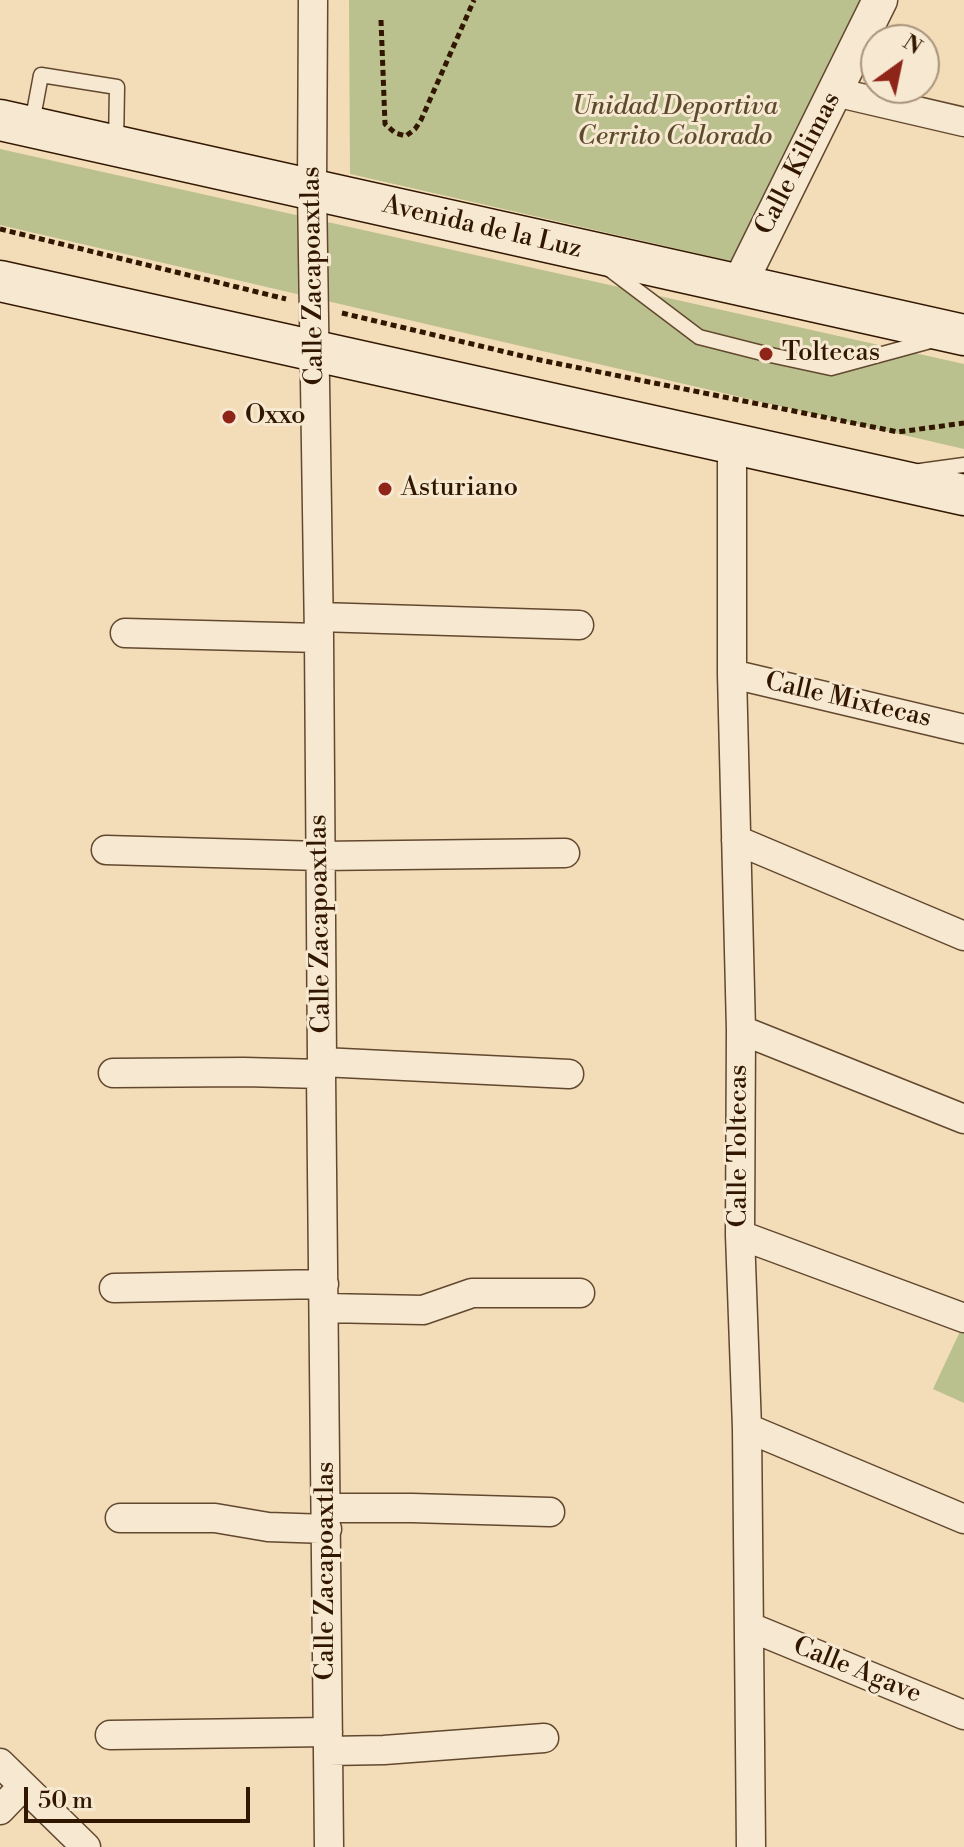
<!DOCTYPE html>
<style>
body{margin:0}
#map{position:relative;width:964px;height:1847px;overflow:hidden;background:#f3dcb8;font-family:"Libre Bodoni",serif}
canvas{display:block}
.north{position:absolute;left:860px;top:24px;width:80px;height:80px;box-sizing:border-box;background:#f7e8d1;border:2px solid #a8947d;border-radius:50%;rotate:33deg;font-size:22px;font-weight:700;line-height:32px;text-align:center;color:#321700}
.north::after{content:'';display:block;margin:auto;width:28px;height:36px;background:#8f2418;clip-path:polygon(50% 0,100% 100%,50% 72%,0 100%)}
.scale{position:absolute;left:24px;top:1787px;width:226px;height:36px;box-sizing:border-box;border:4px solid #321700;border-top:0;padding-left:10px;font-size:24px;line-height:28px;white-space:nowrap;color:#321700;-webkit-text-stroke:6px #f7e8d1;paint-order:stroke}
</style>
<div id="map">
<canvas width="964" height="1847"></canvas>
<div class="north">N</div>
<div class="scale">50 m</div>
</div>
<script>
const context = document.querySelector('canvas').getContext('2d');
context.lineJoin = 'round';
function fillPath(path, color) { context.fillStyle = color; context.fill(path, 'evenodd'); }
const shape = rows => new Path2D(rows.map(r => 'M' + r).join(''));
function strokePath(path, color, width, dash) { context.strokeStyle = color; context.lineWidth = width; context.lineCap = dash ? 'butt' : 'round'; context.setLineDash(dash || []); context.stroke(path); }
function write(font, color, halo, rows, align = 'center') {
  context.font = font + ' "Libre Bodoni",serif'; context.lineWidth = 6; context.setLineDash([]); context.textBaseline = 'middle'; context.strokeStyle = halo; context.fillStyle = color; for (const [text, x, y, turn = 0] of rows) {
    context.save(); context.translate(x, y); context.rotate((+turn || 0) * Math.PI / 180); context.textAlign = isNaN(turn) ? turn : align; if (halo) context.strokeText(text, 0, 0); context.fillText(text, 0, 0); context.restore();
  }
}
const green = shape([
 [349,0,873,0,744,264,350,174],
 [0,149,964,364,964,449,0,225],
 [964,1323,964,1403,933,1389]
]);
const path = shape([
 [381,20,385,124,395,133,406,136,415,129,421,120,474,0],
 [0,229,286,299],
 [342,313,535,359,898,432,964,423]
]);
const service = shape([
 [32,123,41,75,117,87,116,145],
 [609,269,699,337,766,354,831,368,934,340],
 [920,471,964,465]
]);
const minor = shape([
 [313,0,312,190,319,638,322,1062,321,1074,329,1847],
 [835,92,964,122],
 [732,445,732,674,741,1030,740,1235,747,1428,751,1847],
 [319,617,579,625],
 [125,633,319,638],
 [732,674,964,729],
 [736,840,964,936],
 [106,850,320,856,565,853],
 [741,1030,964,1119],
 [322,1062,569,1074],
 [113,1073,244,1072,321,1074],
 [740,1235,964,1318],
 [114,1288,324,1284],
 [325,1308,423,1310,472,1293,580,1293],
 [747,1428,964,1519],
 [326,1508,412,1508,550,1512],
 [120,1518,215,1518,268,1527,327,1529],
 [750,1627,964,1715],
 [110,1735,328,1732],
 [328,1751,384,1750,544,1738],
 [0,1763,86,1847],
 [0,1810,23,1786]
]);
const tertiary = shape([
 [739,285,880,0]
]);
const secondary = shape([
 [0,120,964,335],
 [0,281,964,495]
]);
const markers = [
 [766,354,8,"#8f2418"],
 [229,417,8,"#8f2418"],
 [385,489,8,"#8f2418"]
];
const parkNames = [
 ["Unidad Deportiva",675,108],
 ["Cerrito Colorado",675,138]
];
const streetNames = [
 ["Calle Kilimas",799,164,-63],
 ["Avenida de la Luz",482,228,13],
 ["Calle Zacapoaxtlas",314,276,-91],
 ["Calle Mixtecas",848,701,13],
 ["Calle Zacapoaxtlas",321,924,-91],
 ["Calle Toltecas",740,1146,-90],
 ["Calle Zacapoaxtlas",327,1571,-90],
 ["Calle Agave",857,1671,22]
];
const poiNames = [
 ["Toltecas",782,354],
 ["Oxxo",245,417],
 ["Asturiano",401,489]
];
fillPath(green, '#bbc08f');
strokePath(service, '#62482e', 17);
strokePath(minor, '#62482e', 31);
strokePath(tertiary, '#62482e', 37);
strokePath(secondary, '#321700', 43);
strokePath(path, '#321700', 5, [6, 4]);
strokePath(service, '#f7e8d1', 14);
strokePath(minor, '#f7e8d1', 28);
strokePath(tertiary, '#f7e8d1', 34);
strokePath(secondary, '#f7e8d1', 40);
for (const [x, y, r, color] of markers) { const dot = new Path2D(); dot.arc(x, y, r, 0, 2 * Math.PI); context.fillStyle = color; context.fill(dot); strokePath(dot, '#f7e8d1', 3); }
write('italic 26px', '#5b4a2b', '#f7e8d1', parkNames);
write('26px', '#321700', '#f7e8d1', streetNames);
write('26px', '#321700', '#f7e8d1', poiNames, 'left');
</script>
